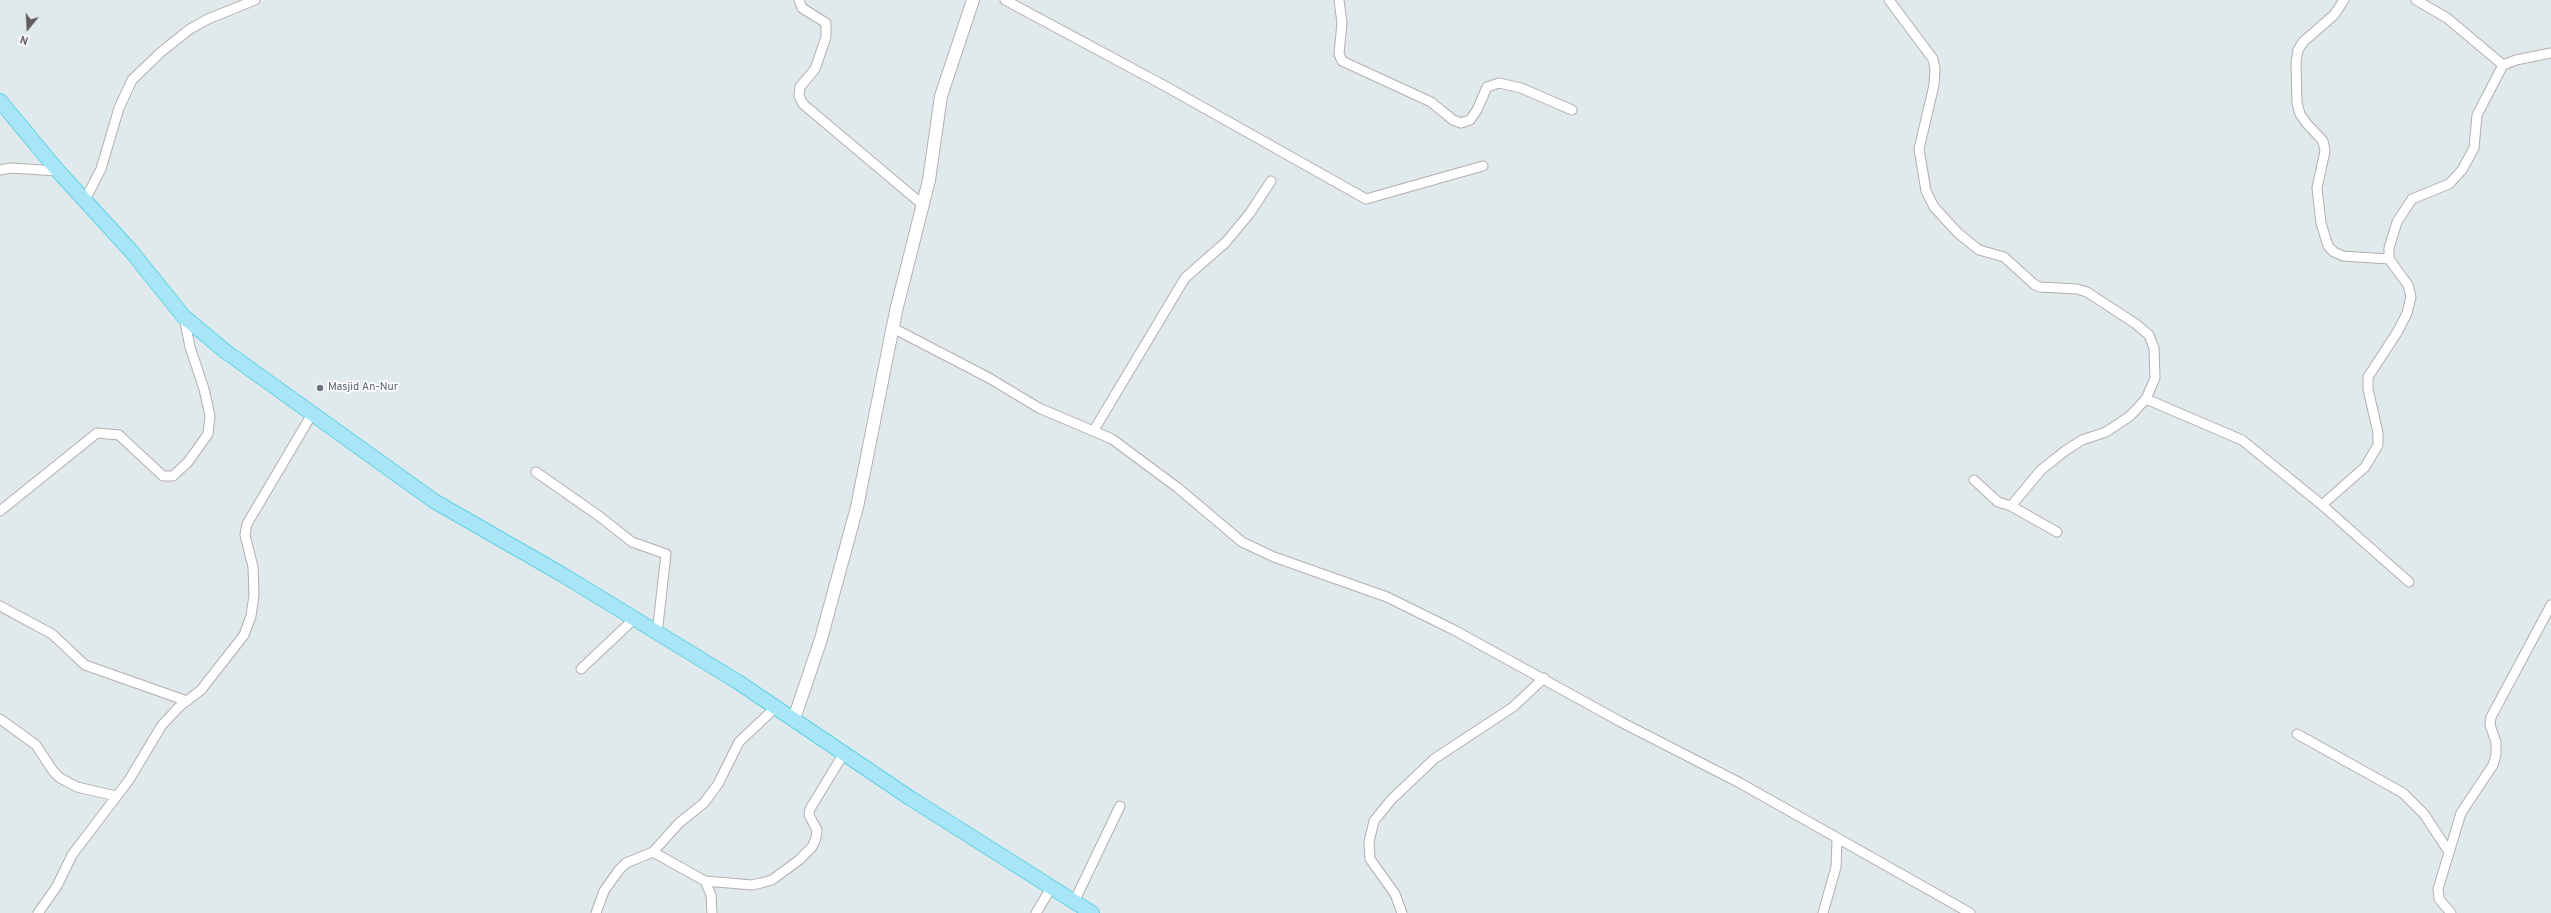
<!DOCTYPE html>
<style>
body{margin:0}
#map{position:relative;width:2551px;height:913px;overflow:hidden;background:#e0e9eb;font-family:Overpass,sans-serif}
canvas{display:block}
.north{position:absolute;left:8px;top:8px;width:40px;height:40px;-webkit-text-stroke:3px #fff;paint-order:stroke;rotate:198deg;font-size:11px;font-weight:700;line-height:16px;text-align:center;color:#605959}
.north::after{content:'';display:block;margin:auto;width:14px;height:18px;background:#605959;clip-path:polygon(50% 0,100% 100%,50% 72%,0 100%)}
</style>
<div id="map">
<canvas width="2551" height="913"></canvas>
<div class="north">N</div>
</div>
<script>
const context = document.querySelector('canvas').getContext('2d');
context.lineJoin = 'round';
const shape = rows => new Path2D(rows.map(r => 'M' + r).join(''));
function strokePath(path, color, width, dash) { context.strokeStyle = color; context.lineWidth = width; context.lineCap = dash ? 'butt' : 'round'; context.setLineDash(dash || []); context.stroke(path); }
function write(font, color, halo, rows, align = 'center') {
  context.font = font + ' Overpass,sans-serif'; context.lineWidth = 3.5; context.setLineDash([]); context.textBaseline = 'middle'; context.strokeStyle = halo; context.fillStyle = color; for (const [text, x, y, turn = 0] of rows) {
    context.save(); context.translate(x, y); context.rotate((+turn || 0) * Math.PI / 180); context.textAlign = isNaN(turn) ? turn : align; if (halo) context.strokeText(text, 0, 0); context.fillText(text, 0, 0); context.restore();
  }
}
const street = shape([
 [799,0,802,8,826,23,826,37,815,69,800,87,799,96,803,104,923,205],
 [1005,0,1165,86,1366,199,1483,166],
 [1339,0,1342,23,1339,54,1342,61,1431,102,1453,120,1461,123,1470,120,1477,110,1487,87,1499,83,1521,88,1572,110],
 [1889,0,1933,59,1935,69,1934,85,1919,149,1926,191,1934,207,1958,233,1979,250,2004,257,2035,285,2040,287,2077,289,2087,292,2136,324,2149,335,2154,348,2155,378,2146,399,2130,416,2106,432,2082,440,2065,451,2041,470,2011,506,1998,502,1974,480],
 [2344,0,2334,15,2303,42,2298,50,2296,62,2297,103,2300,114,2307,124,2323,141,2325,151,2317,188,2321,223,2328,246,2334,252,2343,256,2389,259],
 [2416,0,2447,18,2503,65,2516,60,2551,53],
 [0,170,10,168,58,171],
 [85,200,101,169,119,108,132,80,161,52,190,29,208,19,255,0],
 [893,328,989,378,1039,408,1112,439,1178,488,1242,542,1274,557,1387,597,1454,630,1621,722,1740,783,1970,913],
 [2146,399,2242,440,2322,505,2409,582],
 [1094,430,1185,278,1226,242,1250,213,1271,181],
 [536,472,599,516,632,542,666,554,657,634],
 [2322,505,2365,467,2378,445,2378,433,2368,389,2368,377,2398,331,2407,313,2411,297,2408,285,2389,259,2389,248,2397,222,2412,199,2449,184,2462,170,2474,148,2477,115,2503,65],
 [2011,506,2057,532],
 [0,511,97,433,119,435,163,476,173,476,188,462,208,434,210,416,204,389,190,347,184,317],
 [0,606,52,634,85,665,187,701],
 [581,669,634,619],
 [0,719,36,745,53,771,60,778,77,787,116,796],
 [2297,734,2403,793,2424,814,2449,852],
 [653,852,705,881,711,895,712,913],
 [705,881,752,885,761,883,772,880,799,860,812,847,816,838,817,830,809,815,810,809,844,753],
 [1074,902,1120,806],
 [38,913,57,886,72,855,129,780,162,725,179,707,201,690,244,635,251,616,254,595,253,567,245,535,247,524,312,414],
 [596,913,604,891,619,870,626,863,653,852,679,823,704,803,718,784,739,742,776,707],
 [1036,913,1051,888],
 [1402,913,1395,894,1370,859,1369,842,1374,821,1391,800,1434,759,1513,707,1544,678],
 [1823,913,1836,867,1837,840],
 [2451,913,2439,899,2438,889,2461,813,2493,765,2496,755,2496,742,2490,725,2491,717,2551,605]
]);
const secondary = shape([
 [794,719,821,639,857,507,896,311,929,180,941,96,973,0]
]);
const primary = shape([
 [0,101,58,171,131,251,184,317,225,351,434,501,563,575,738,682,910,798,1092,913]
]);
const markers = [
 [320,388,4,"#6b7280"]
];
const worshipNames = [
 ["Masjid An-Nur",328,388]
];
strokePath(street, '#b5aeae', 11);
strokePath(secondary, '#b7b0b0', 14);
strokePath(primary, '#60d4e4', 16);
strokePath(street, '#fff', 9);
strokePath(secondary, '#fff', 12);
strokePath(primary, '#a8e5f7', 14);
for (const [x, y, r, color] of markers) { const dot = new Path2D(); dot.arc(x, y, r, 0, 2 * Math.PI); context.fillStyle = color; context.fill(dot); strokePath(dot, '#fff', 1.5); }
write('11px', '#5b616d', '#fff', worshipNames, 'left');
</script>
